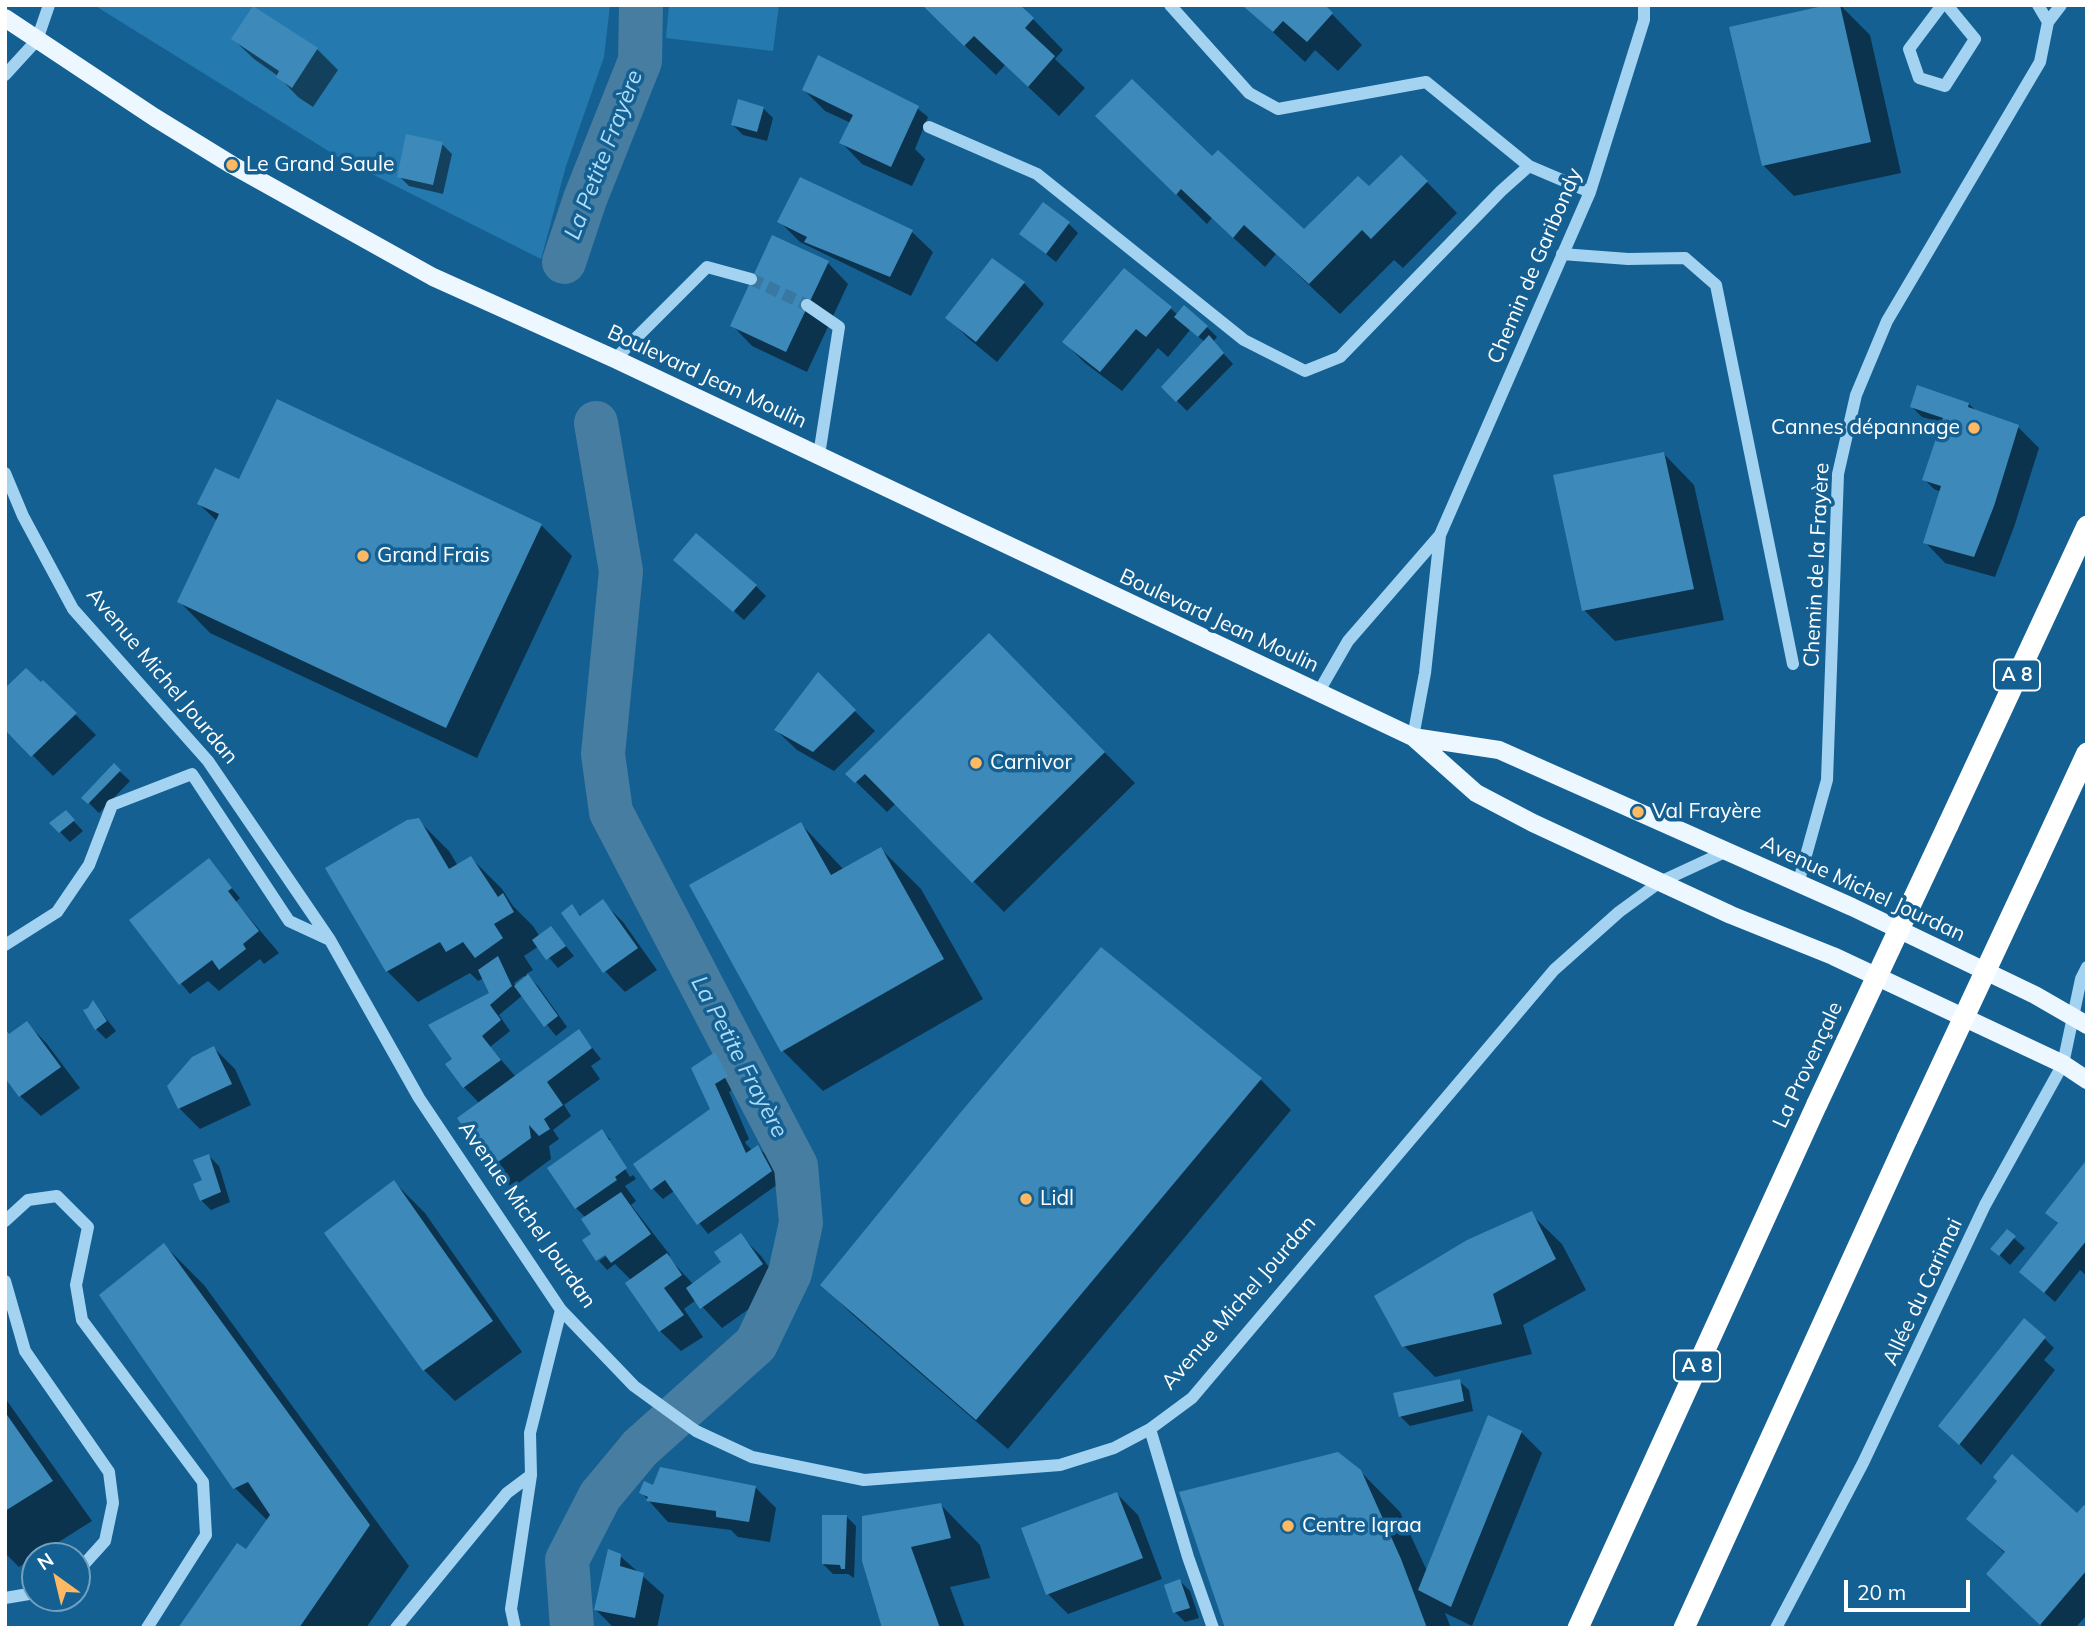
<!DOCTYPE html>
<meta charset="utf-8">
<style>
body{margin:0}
#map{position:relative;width:2092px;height:1633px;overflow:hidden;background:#156092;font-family:Mulish,sans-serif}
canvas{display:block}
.frame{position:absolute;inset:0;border:7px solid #fff;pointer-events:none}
.north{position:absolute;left:21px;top:1542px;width:70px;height:70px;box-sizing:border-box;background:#156092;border:2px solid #73a0be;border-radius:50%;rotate:326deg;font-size:19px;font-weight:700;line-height:28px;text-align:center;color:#fff}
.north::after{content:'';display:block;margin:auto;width:24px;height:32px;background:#ffb963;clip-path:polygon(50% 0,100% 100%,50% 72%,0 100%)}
.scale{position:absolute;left:1844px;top:1580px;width:126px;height:32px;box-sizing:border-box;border:4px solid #fff;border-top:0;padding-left:9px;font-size:21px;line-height:24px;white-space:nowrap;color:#fff;-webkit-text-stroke:5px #156092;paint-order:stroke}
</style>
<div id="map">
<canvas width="2092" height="1633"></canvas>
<div class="frame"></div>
<div class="north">N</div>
<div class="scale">20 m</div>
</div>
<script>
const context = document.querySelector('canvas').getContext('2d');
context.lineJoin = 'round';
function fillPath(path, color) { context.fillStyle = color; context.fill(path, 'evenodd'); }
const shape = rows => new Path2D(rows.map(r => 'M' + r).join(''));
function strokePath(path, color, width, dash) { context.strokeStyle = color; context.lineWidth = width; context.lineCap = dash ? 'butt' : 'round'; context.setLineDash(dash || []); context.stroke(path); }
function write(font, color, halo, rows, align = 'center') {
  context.font = font + ' Mulish,sans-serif'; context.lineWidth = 7; context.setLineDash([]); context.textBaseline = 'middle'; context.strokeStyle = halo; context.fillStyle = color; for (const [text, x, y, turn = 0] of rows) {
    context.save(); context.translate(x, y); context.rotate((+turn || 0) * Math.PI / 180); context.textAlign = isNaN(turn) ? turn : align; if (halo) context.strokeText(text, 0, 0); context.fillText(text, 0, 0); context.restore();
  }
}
const green = shape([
 [94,5,610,5,604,57,566,166,541,259,338,157],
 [669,5,779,5,773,51,666,38]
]);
const shadow = shape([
 [922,5,1033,19,1063,50,1055,59,1085,88,1059,116,1005,65,996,75],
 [1244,5,1332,14,1362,45,1338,71,1315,50,1305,62],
 [1840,5,1870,35,1901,173,1794,196,1763,165],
 [233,39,317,49,338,70,313,107,298,97,278,76,254,59],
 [818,57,907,100,928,117,915,149,925,159,912,186,862,164,842,143,851,123,825,111,804,90],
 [763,108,773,118,767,141,743,135,733,125],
 [442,144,452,154,443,194,409,186,399,176],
 [1128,147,1305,231,1369,188,1427,182,1457,213,1403,268,1394,260,1340,314,1276,254,1265,267,1212,218,1207,224],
 [800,179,912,232,933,252,911,296,800,242,779,221],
 [1068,223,1078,233,1056,262,1021,234],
 [828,263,848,284,807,372,752,346,732,325],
 [1024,283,1044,304,997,362,968,338,947,317],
 [1170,308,1178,315,1207,327,1217,337,1213,342,1233,364,1187,411,1163,387,1205,342,1190,330,1168,357,1158,348,1122,391,1085,363,1064,342],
 [1969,404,1977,412,2018,427,2039,448,2014,527,1995,577,1945,563,1925,542,1941,492,1934,489,1924,479,1943,423,1922,417,1912,407],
 [1664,454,1694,485,1724,620,1615,641,1584,610],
 [240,482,541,525,572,556,477,758,210,633,180,602,218,522,199,504],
 [686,569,756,586,766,596,744,620],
 [989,636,1135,783,1004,912,896,803,887,812,848,774],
 [818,675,875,731,834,771,797,750,776,730],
 [43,682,96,735,53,776,5,727],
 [114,766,130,781,99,813,84,798],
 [65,812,83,831,70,842,51,823],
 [418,820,449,851,458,866,471,858,502,889,513,906,533,926,540,937,551,928,574,956,558,968,539,946,524,956,533,970,526,974,538,986,567,1027,556,1036,523,995,499,1015,510,1031,490,1047,516,1077,579,1031,601,1059,591,1066,600,1079,564,1105,571,1116,553,1130,559,1139,549,1146,551,1159,512,1188,492,1167,459,1119,480,1104,464,1087,447,1065,454,1059,492,994,484,978,478,981,470,973,418,1002,387,971],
 [524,976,526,978,516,986,514,983],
 [801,824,844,870,881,849,921,889,983,999,823,1091,783,1051],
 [208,860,240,898,236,902,279,953,264,964,260,959,219,991,208,981,190,994,158,956],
 [602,901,623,922,657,970,625,992,605,971,572,906,582,917],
 [94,1003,116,1031,106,1039,96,1029],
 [27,1023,47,1044,80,1088,41,1116,20,1096,10,1035],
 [214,1048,235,1069,251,1105,200,1129,179,1108],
 [715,1054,725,1064,736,1087,729,1092,749,1139,745,1142,746,1144,753,1151,758,1147,768,1157,781,1182,708,1234,674,1191,663,1199,653,1189,712,1110],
 [1261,1080,1291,1110,1008,1449,853,1315,822,1285],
 [602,1131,611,1140,607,1140,630,1177,633,1175,636,1179,625,1186,636,1201,631,1205,670,1255,668,1257,693,1284,723,1263,740,1235,761,1256,781,1284,780,1287,722,1328,696,1300,684,1309,703,1337,681,1351,660,1331,631,1280,615,1264,607,1270,599,1261,613,1251,594,1234,586,1218,576,1208],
 [209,1156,219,1166,230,1202,211,1210,201,1200],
 [2087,1165,2087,1276,2080,1270,2055,1302,2021,1272,2059,1225,2048,1213],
 [394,1182,425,1213,522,1352,455,1401,424,1370],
 [1531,1214,1562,1244,1586,1290,1523,1325,1532,1354,1435,1377,1404,1346],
 [2007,1232,2025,1248,2010,1265,1993,1249],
 [164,1245,204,1285,409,1566,366,1628,180,1628,246,1552,268,1521,235,1488,101,1296],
 [2044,1338,2054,1348,2044,1360,2055,1370,1981,1465,1941,1426],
 [1459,1381,1469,1390,1473,1411,1410,1426,1400,1416],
 [5,1398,92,1521,19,1567,5,1553],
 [1521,1432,1542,1453,1472,1626,1445,1613,1451,1628,1227,1628,1360,1471,1400,1512,1427,1571],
 [654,1487,755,1487,776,1508,770,1542,738,1537,731,1530,668,1522,641,1492],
 [1117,1494,1138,1515,1162,1579,1068,1614,1048,1594],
 [940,1504,980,1545,990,1578,950,1587,965,1628,884,1628,864,1561],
 [2087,1510,2087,1615,2075,1628,2044,1628,2009,1595,2006,1554,1968,1519,2078,1515],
 [846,1516,856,1526,854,1578,848,1574,833,1574,823,1564],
 [620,1556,664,1595,657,1628,614,1628,595,1609],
 [1180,1581,1190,1591,1199,1618,1185,1622,1175,1612]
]);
const canal = shape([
 [564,262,585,199,640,61,641,5],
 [572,1628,567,1560,600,1496,640,1448,756,1344,790,1273,801,1223,796,1166,611,812,603,754,621,571,596,423]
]);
const building = shape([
 [922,5,1020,5,1034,18,1025,28,1055,56,1028,87,974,36,964,46],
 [1242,5,1325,5,1333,13,1307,42,1283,21,1273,32],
 [1827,5,1840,5,1871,142,1762,166,1729,27],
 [253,6,318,48,292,88,276,77,279,71,231,39],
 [818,55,919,106,891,167,839,143,853,115,802,90],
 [1132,79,1212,156,1218,150,1304,229,1358,176,1369,186,1401,155,1428,181,1371,239,1362,230,1309,284,1244,225,1233,238,1181,189,1176,195,1095,116],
 [738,99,764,107,757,132,731,125],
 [406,134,443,142,433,185,397,177],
 [800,177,913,230,890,277,804,242,807,237,777,222],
 [1043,202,1070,222,1046,254,1019,234],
 [772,235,829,261,786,352,730,326],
 [992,258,1025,282,976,342,945,318],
 [1124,268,1172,307,1146,337,1136,329,1100,372,1062,342],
 [1184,305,1208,326,1198,337,1174,317],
 [1209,335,1224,353,1176,402,1161,387],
 [1917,385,1969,403,1968,407,2019,425,1994,506,1974,557,1923,543,1941,486,1922,480,1943,418,1910,407],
 [277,399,542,524,446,728,177,602,219,514,197,504,215,468,239,479],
 [1664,452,1694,589,1582,611,1553,475],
 [696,533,757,585,733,612,673,560],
 [989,633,1105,752,972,883,865,774,855,783,845,774],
 [26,668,41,682,43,680,77,713,31,757,5,730,5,688],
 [818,672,856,710,813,752,774,730],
 [114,763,121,770,88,804,81,798],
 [66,810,75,820,59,833,49,823],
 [419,818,449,869,471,856,498,897,503,893,514,912,494,924,503,938,475,958,463,942,446,952,440,942,386,972,325,868,407,820],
 [801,822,831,875,881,847,944,959,781,1052,689,885],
 [209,858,232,888,228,891,259,931,243,944,246,949,219,970,212,960,179,985,129,920],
 [603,899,638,948,603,973,561,913,572,904,580,916],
 [551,926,566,946,546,960,532,940],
 [1101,947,1262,1078,976,1420,820,1285,961,1112],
 [498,956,512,986,490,1005,501,1020,482,1036,501,1060,463,1088,445,1064,452,1059,428,1025,489,993,478,970],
 [528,974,558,1016,544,1027,514,986],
 [93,1000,107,1021,95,1030,83,1010,88,1008],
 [27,1021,61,1067,19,1097,5,1078,5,1029,9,1034],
 [579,1029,592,1048,547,1082,563,1105,544,1119,550,1129,539,1136,529,1125,531,1138,490,1168,457,1118],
 [214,1046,232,1084,178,1109,167,1086,192,1057],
 [715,1052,728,1076,715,1084,746,1153,758,1145,772,1171,697,1225,665,1180,651,1190,633,1164,710,1109,691,1068],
 [602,1129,627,1168,615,1177,617,1180,575,1209,547,1168],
 [209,1154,221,1192,200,1201,193,1184,202,1180,193,1160],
 [2085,1162,2087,1163,2087,1240,2044,1293,2019,1272,2058,1223,2045,1213],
 [394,1180,493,1321,423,1371,324,1233],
 [621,1192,651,1234,611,1263,605,1255,596,1261,582,1240,591,1234,581,1219],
 [1532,1211,1556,1259,1493,1294,1502,1324,1402,1347,1374,1296,1467,1240],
 [2007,1229,2016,1236,1999,1256,1990,1249],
 [741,1233,763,1264,700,1309,686,1288,721,1262,714,1252],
 [164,1243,370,1525,299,1628,178,1628,237,1543,246,1549,270,1515,248,1482,233,1489,99,1295],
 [667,1253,682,1275,664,1288,684,1315,659,1332,625,1283],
 [2024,1318,2046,1337,1959,1445,1938,1426],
 [1460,1379,1464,1401,1399,1417,1393,1393],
 [5,1412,53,1481,5,1511],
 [1488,1415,1522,1431,1451,1607,1418,1590],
 [1338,1452,1361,1470,1401,1559,1427,1628,1225,1628,1179,1492],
 [2012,1454,2077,1513,2084,1505,2087,1508,2087,1570,2040,1625,1986,1574,2005,1552,1966,1519,1997,1481,1993,1477],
 [660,1467,756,1486,749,1522,716,1517,716,1511,646,1501,648,1497,639,1493,644,1481,653,1485],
 [1117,1492,1143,1558,1046,1595,1021,1528],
 [941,1503,951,1538,911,1547,940,1628,882,1628,862,1561,862,1516],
 [822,1515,847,1515,845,1569,841,1569,840,1565,822,1564],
 [608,1549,621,1554,620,1566,644,1573,635,1618,594,1610],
 [1180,1579,1190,1608,1173,1613,1164,1585]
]);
const minorTunnel = shape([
 [751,279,807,305]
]);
const minor = shape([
 [1170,5,1249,93,1278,109,1426,82,1529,166,1590,192],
 [1942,5,1909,49,1919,78,1945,86,1975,39,1947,5],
 [2038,5,2048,22],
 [5,75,37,40,49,5],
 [929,127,1037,174,1244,340,1305,371,1340,357,1501,191,1529,166],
 [1562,254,1628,259,1685,258,1716,285,1793,664],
 [807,305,839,327,819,455],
 [615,359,707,267,751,279],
 [5,473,23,516,73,609,208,761,330,940,419,1098,561,1310,634,1386,696,1431,752,1457,864,1480,1060,1465,1114,1448,1150,1429,1192,1398,1554,970,1619,912,1660,882,1727,851],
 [1318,693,1348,641,1440,535],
 [1413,737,1425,673,1440,535,1590,192,1644,20,1644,5],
 [1798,884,1827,780,1838,474,1856,395,1887,321,2040,62,2048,22,2061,5],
 [5,945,57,912,89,865,112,805,192,774,289,921,330,940],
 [5,1221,28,1200,57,1196,88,1227,76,1285,82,1320,203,1482,206,1535,147,1628],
 [5,1281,25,1351,109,1472,113,1503,105,1541,77,1572],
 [1150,1429,1188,1557,1213,1628],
 [5,1598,35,1593],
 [396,1628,507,1493,531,1475],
 [515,1628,511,1609,531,1475,530,1433,561,1310],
 [1776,1628,1863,1463,1985,1205,2063,1064,2081,979,2087,967]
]);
const major = shape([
 [5,18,154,117,232,165,433,277,615,359,1413,737,1499,750,1852,907,2035,995,2087,1025],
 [1413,737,1476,793,1533,823,1731,915,1833,956,2063,1064,2087,1080]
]);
const highway = shape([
 [1948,825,2087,526],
 [2036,863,2087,753],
 [1578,1628,1817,1104],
 [1684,1628,1907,1139]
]);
const highwayBridge = shape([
 [1817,1104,1948,825],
 [1907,1139,2036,863]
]);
const markers = [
 [232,165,7,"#ffb963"],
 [1974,428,7,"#ffb963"],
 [363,556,7,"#ffb963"],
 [976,763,7,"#ffb963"],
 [1638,812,7,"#ffb963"],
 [1026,1199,7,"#ffb963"],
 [1288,1526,7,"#ffb963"]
];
const shields = [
 [2017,675,46],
 [1697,1366,46]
];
const shieldNames = [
 ["A 8",2017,675],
 ["A 8",1697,1366]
];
const poiNames = [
 ["Le Grand Saule",246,165],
 ["Cannes dépannage",1960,428,"right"],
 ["Grand Frais",377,556],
 ["Carnivor",990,763],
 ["Val Frayère",1652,812],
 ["Lidl",1040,1199],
 ["Centre Iqraa",1302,1526]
];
const streetNames = [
 ["Chemin de Garibondy",1535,266,-67],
 ["Boulevard Jean Moulin",707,377,25],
 ["Chemin de la Frayère",1817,565,-87],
 ["Boulevard Jean Moulin",1219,621,25],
 ["Avenue Michel Jourdan",162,676,50],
 ["Avenue Michel Jourdan",1863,889,25],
 ["La Provençale",1808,1065,-65],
 ["Avenue Michel Jourdan",527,1215,55],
 ["Allée du Carimai",1923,1292,-65],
 ["Avenue Michel Jourdan",1239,1303,-49]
];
const waterNames = [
 ["La Petite Frayère",604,155,-69],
 ["La Petite Frayère",739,1057,62]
];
fillPath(green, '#247aaf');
fillPath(shadow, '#0007');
strokePath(canal, '#477da0', 44);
fillPath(building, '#3d8aba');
strokePath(minorTunnel, '#3878a2', 12, [12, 6]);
strokePath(minor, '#a3d3f1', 12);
strokePath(major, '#edf7ff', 18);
strokePath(highway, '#fff', 21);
strokePath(highwayBridge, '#fff', 21);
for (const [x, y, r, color] of markers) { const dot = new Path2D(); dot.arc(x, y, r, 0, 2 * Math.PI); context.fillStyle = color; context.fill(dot); strokePath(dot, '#156092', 2.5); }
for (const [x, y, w] of shields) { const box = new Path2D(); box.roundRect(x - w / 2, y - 15.5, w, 31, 5); context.fillStyle = '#156092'; context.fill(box); strokePath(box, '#fff', 2); }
write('bold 19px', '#fff', null, shieldNames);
write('21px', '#fff', '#156092', poiNames, 'left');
write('21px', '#fff', '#156092', streetNames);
write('italic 23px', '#afdcf8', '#156092', waterNames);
</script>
